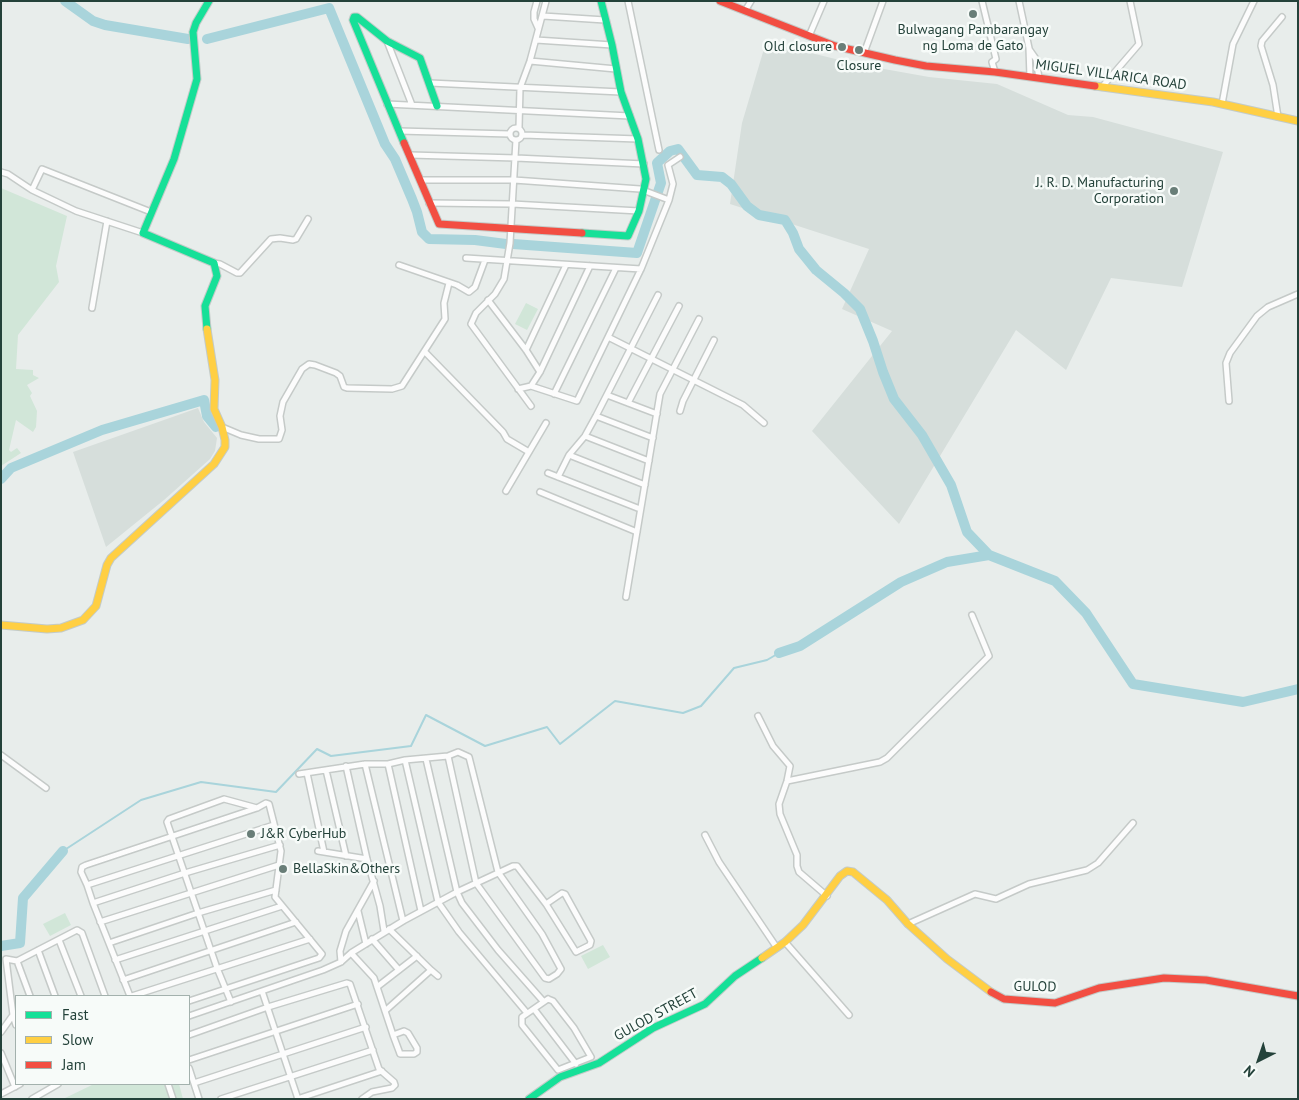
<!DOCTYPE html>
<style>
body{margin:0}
#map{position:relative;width:1299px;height:1100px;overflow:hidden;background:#e8edeb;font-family:"PT Sans",sans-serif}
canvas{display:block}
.frame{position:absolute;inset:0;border:2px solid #24423a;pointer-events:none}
.legend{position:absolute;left:15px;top:995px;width:175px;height:90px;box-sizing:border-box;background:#f7fbf9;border:1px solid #a3b1ad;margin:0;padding:6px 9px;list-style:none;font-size:15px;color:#24423a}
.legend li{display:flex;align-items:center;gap:10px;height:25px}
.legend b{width:25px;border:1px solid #a3b1ad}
.north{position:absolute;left:1234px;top:1035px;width:50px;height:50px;-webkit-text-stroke:4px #f7fbf9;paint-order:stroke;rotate:221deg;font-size:14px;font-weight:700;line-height:20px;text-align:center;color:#24423a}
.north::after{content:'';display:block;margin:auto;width:18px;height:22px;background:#24423a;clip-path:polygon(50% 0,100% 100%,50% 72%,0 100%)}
</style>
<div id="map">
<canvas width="1299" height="1100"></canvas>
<div class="frame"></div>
<ul class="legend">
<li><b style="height:6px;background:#16e098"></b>Fast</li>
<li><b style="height:6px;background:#ffcf43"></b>Slow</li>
<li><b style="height:6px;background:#f24e42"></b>Jam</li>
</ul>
<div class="north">N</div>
</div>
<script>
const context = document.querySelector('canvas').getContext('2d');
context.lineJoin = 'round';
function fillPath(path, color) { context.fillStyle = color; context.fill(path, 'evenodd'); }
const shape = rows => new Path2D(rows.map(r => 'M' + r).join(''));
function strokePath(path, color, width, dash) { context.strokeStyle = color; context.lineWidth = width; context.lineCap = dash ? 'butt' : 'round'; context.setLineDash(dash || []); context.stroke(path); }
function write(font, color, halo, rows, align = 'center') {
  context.font = font + ' "PT Sans",sans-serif'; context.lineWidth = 5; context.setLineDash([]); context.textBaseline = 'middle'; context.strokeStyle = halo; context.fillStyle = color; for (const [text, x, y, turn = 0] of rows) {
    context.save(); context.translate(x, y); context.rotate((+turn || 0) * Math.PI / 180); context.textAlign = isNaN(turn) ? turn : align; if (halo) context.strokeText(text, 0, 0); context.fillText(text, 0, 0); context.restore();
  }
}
const built = shape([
 [766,42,856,64,929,77,997,84,1068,115,1093,117,1223,152,1182,287,1111,278,1066,370,1016,330,899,524,812,431,892,331,842,309,869,249,730,204,742,123],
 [198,408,204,422,217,438,215,451,210,459,164,500,106,547,73,452]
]);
const green = shape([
 [1,188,67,216,56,266,59,282,18,335,16,369,33,370,33,375,39,378,27,385,32,393,30,396,37,411,36,427,33,432,16,420,9,450,11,452,17,448,21,453,1,466],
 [526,303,538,309,527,330,515,324],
 [65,913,71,925,50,936,43,924],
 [603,945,610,957,588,969,581,956],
 [94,1084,179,1084,183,1099,63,1099]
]);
const stream = shape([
 [63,851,141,800,201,782,276,792,317,749,331,756,411,746,426,715,485,746,547,727,560,744,615,701,683,713,701,706,734,668,767,660,779,653]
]);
const river = shape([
 [65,1,93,21,105,25,188,39],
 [207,39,329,8,385,144,395,159,412,199,417,212,422,232,429,239,475,240,506,244],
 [513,244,637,253,661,183,657,163,670,151,678,149,697,175,722,177,731,184,747,206,759,215,785,220,793,233,799,249,816,270,844,293,860,309,873,341,883,372,894,399,922,435,951,485,967,532,989,555],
 [1,479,11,468,102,430,204,400,207,416,216,427],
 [779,653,800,646,901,582,947,562,989,555,1055,581,1086,613,1133,684,1243,702,1298,689],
 [1,946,20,943,23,898,63,851]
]);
const street = shape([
 [537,1,534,12,534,19,538,28],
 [628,1,659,150],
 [982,1,996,59,992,62,995,72],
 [1019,1,1029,48,1030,77],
 [745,11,751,1],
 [543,16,605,20],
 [809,36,824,1],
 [536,40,612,45],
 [387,41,412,105],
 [1029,49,1036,59,1039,78],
 [864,53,883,1],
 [530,61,616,69],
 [430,83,621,92],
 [1102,87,1139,44,1130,1],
 [387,104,630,116],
 [1222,104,1233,44,1254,1],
 [1278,117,1273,85,1261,46,1262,41,1282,17],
 '510 134a6 6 0 1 1 12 0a6 6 0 1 1-12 0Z',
 [519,128,520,88,530,61,546,1],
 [399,131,510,134],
 [523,135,638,139],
 [516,140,510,243,504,279,495,294,476,313,471,324,531,406],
 [410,155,516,158,644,164],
 [1,172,8,174,32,190,76,211,143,233],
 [421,180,514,180,640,189,669,200],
 [32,190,42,169,151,212],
 [429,203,512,204,639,211],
 [466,258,641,269],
 [214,263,220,264,237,273,240,273,271,239,280,238,293,240,296,239,308,219],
 [399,265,457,285,469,292,475,287,485,260],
 [488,300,526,350,540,372],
 [92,308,107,221],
 [608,337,743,405,764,423],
 [526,350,566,265],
 [425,352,503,432,507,439,529,452],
 [531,386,540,372,590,266],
 [518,389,531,386,577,401,641,269,669,200,673,184,668,165,680,157],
 [554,394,616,268],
 [607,395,657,414],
 [1229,401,1226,363,1230,353,1257,316,1268,307,1298,294],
 [628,403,679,306],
 [680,411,683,401,714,340],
 [596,416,653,438],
 [222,427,241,435,259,439,279,439,282,430,280,416,283,402,302,369,309,364,315,365,336,373,340,376,344,387,347,388,392,389,402,386,445,319,444,303,449,283],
 [585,436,649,461],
 [569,455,645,485],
 [548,473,640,509],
 [558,477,569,455,585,436,596,416,658,295],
 [506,491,546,423],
 [540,492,637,532],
 [626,597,660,394,699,319],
 [758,716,773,746,790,766,787,781,779,804,780,814,797,855,797,866,799,872,827,896],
 [1,755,46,788],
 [426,759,457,892,462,903,498,950,543,1001],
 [405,760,438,902,459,932,527,1013],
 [365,764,403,921],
 [388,764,421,911],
 [346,766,367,859,380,906,384,931],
 [326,770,346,856],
 [307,773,324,852],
 [299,774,365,764,388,764,405,760,448,756,476,883,545,978,549,979,557,974,561,969,542,934,498,872,469,757,458,752,448,756],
 [787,781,880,762,887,758,989,656,972,615],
 [705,835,719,862,777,948],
 [318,851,367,859],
 [87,885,274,825],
 [93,903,185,873,280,845],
 [358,911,366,944],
 [100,922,279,865],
 [908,924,975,894,996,899,1029,884,1087,870,1098,863,1133,823],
 [372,939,399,970],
 [59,940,81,996],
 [785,942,849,1015],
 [109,943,198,913,276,890],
 [38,950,55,996],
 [351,953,374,978,393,1035,399,1051,400,1054,414,1054,417,1052,417,1048,408,1033,404,1031,393,1035],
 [115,960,282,906],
 [17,961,30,996],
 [341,962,340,951,346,931,374,881],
 [431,970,438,976],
 [123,980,296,922],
 [377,987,417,956],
 [262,991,298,1099],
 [130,996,93,903,87,885,81,872,82,867,86,865,257,808,266,803,269,804,281,851,275,897,322,954,319,958,189,1001],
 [132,996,310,939],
 [548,999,553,1001,574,1028,591,1057,558,1070,522,1025,522,1017,548,999],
 [231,1002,217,968,167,822,169,819,224,799,257,808],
 [534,1009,576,1064],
 [385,1011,431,970,389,929],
 [189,1016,323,970,341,962,351,953,403,921,457,892,513,866,517,866,546,904,576,952,590,945,591,941,565,894,562,893,546,904],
 [16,1025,13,1015,6,959,17,961,77,930,82,933,105,996],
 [1,1032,13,1015],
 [189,1035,268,1007,347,983,350,984,379,1069,394,1082,395,1085,392,1088,372,1092,362,1099],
 [1,1053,15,1087],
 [189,1060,358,1004],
 [189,1068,199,1099],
 [194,1083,366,1027],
 [168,1084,173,1099],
 [1,1094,20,1084],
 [32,1099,58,1084],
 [221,1099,373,1050],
 [297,1099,382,1071]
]);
const fast = shape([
 [404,143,353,20,354,17,357,17,387,41,420,58,437,106],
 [582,233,628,236,639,211,646,179,638,139,621,92,612,45,601,1],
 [207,329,205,306,217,276,214,263,143,233,174,159,197,79,193,32,196,23,209,1],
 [529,1099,560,1077,599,1063,653,1028,705,1004,735,976,762,958]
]);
const slow = shape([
 [1095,86,1213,102,1298,121],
 [1,625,47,629,61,628,83,620,96,606,107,565,111,558,214,464,225,447,225,440,222,427,214,409,215,380,207,329],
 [762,958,785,942,803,925,840,876,847,871,853,872,887,900,908,924,947,959,991,992]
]);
const jam = shape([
 [720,1,835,46,895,60,926,66,995,72,1095,86],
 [404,143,439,224,582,233],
 [991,992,1004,999,1055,1003,1099,988,1164,978,1206,980,1298,996]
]);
const markers = [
 [973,14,5,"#697e78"],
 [842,47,5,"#697e78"],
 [859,50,5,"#697e78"],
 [1174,191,5,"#697e78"],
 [251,834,5,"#697e78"],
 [283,869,5,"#697e78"]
];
const poiNames = [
 ["Bulwagang Pambarangay",973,30],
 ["ng Loma de Gato",973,46],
 ["Old closure",832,47,"right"],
 ["Closure",859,66],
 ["J. R. D. Manufacturing",1164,183,"right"],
 ["Corporation",1164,199,"right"],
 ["J&R CyberHub",261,834,"left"],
 ["BellaSkin&Others",293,869,"left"]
];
const streetNames = [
 ["MIGUEL VILLARICA ROAD",1111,75,8],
 ["GULOD",1035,987,1],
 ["GULOD STREET",656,1015,-29]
];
fillPath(built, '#d6dedb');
fillPath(green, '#d1e6d8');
strokePath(stream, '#a9d4db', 2);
strokePath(river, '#a9d4db', 10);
strokePath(street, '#c5cac8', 8);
strokePath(fast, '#c3cbc8', 9);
strokePath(slow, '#c3cbc8', 9);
strokePath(jam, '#c3cbc8', 9);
strokePath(street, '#fcfcfc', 5);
strokePath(fast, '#16e098', 7);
strokePath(slow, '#ffcf43', 7);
strokePath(jam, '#f24e42', 7);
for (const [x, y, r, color] of markers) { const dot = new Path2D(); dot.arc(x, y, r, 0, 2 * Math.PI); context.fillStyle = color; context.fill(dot); strokePath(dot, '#f7fbf9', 2); }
write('14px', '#24423a', '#f7fbf9', poiNames);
write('14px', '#24423a', '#f7fbf9', streetNames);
</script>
